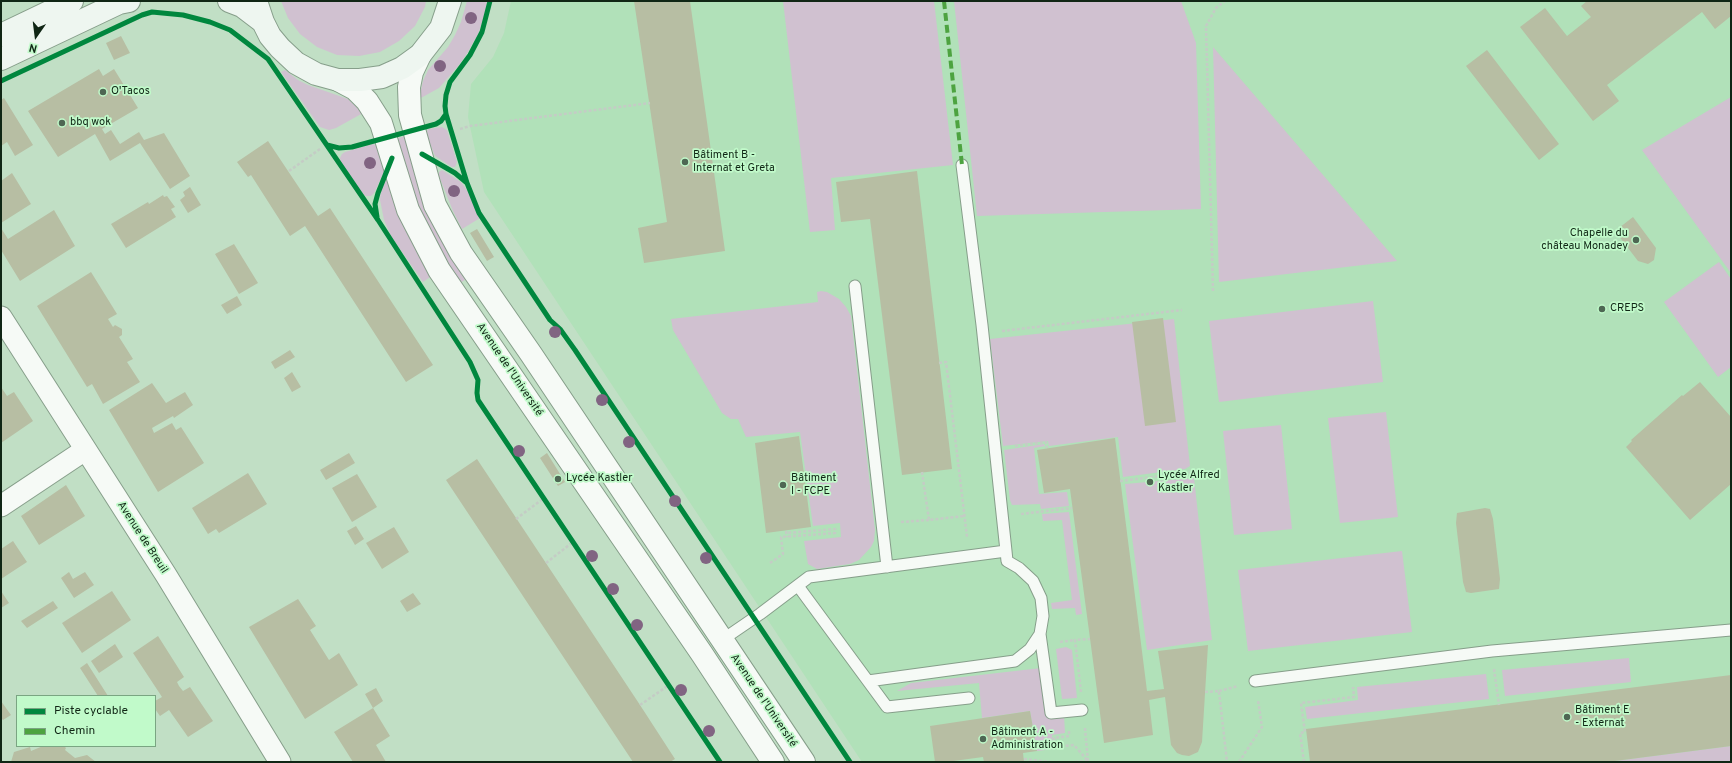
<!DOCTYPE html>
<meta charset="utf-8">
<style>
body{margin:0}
#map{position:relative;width:1732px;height:763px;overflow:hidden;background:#c1dfc5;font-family:Overpass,sans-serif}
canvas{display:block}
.frame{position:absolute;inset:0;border:2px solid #102615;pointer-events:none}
.legend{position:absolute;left:16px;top:695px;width:140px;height:52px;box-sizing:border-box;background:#c1faca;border:1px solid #7aa582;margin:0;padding:5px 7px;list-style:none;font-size:12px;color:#102615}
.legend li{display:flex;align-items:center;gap:8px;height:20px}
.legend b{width:20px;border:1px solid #7aa582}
.north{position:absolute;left:16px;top:16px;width:40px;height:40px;-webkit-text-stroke:3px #c1faca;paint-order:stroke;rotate:194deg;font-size:11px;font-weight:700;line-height:16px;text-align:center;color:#102615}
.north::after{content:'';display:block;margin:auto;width:14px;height:18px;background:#102615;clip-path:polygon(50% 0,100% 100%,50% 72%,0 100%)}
</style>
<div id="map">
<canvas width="1732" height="763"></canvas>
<div class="frame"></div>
<ul class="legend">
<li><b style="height:5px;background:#00873e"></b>Piste cyclable</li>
<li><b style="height:5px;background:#4da340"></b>Chemin</li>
</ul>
<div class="north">N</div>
</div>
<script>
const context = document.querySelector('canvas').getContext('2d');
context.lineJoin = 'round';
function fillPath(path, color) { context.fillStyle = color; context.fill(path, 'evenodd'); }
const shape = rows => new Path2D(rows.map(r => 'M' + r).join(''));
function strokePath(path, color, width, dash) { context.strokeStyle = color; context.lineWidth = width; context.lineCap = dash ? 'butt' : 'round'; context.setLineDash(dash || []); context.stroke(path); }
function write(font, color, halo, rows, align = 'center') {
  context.font = font + ' Overpass,sans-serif'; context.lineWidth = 3.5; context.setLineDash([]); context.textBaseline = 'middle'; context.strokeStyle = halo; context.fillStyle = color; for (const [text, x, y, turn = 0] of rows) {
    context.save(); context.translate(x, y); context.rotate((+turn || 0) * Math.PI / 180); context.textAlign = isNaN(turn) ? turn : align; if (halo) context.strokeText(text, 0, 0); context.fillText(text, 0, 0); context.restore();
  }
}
const built = shape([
 [511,1,1731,1,1731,762,862,762,484,192,468,117,471,84,493,57,504,33]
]);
const green = shape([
 [281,1,426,1,425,7,415,26,399,41,380,52,359,56,337,55,317,47,300,34,288,18],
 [467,1,487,1,484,17,478,34,468,52,459,65,439,88,419,99,423,81,428,70,448,47,455,35,461,22],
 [783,1,934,1,953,165,831,178,835,230,810,232],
 [954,1,1181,1,1196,43,1201,209,977,216],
 [1213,47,1397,261,1219,282],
 [285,70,298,80,308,85,348,99,363,113,336,128,329,130,320,127,281,72],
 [1731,97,1731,273,1642,150],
 [442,127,447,130,457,162,455,167,452,167,435,156,426,134,428,129],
 [408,135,471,276,460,283,440,252,416,202,396,139],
 [373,144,378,146,386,168,374,193,371,196,366,196,363,194,341,162,340,158,342,154,345,152],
 [442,170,461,182,469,193,480,218,462,229,453,211,439,176,439,172],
 [388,179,433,275,423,282,391,236,384,220,380,200,381,191,384,183],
 [1719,262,1731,279,1731,367,1718,377,1664,302],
 [821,291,827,292,839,299,846,307,851,316,875,530,874,541,871,547,859,560,850,564,817,569,808,564,804,541,841,537,840,523,813,526,800,432,746,437,738,419,731,419,722,413,673,330,671,319,818,302,817,292],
 [1373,301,1383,382,1219,402,1209,321],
 [1174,319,1190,466,1185,469,1123,477,1118,437,1049,446,1048,441,1003,446,990,339],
 [1386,412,1398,517,1340,523,1328,418],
 [1281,425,1292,529,1234,535,1223,431],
 [1044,444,1045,446,1034,448,1039,494,1067,492,1069,506,1041,509,1040,504,1012,505,1010,500,1004,450],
 [1194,478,1212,640,1147,650,1125,484],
 [1069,512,1082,614,1076,615,1075,608,1052,609,1051,603,1072,600,1062,520,1043,521,1042,514],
 [1402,551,1412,632,1248,651,1238,570],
 [1066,647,1072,650,1077,698,1062,699,1056,649],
 [1629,658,1631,682,1505,696,1502,670],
 [1041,668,1048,716,1064,715,1065,733,1052,735,1053,749,1037,751,1030,711,982,718,979,683,897,691,911,683],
 [1486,674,1489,699,1307,719,1305,707,1358,700,1357,687],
 [1731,746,1731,762,1607,762]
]);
const building = shape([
 [634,1,690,1,725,251,644,263,638,228,667,222],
 [1587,1,1731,1,1731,16,1715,29,1702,12,1607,85,1619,101,1593,121,1520,27,1545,8,1567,36,1591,17,1581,6],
 [121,36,130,53,114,60,106,43],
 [1487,50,1559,144,1539,160,1466,66],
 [99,69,103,76,114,69,138,108,102,129,105,134,111,130,120,144,139,132,144,140,164,133,190,176,170,189,140,143,110,161,95,134,58,157,28,111],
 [4,98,33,145,15,156,7,142,1,146,1,100],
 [268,141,318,216,330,208,433,365,406,382,305,226,290,236,251,175,248,177,237,162],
 [917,171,952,469,902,475,870,219,841,222,836,182],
 [12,173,31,204,1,223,1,181],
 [190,187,201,205,188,213,180,200,185,196,183,192],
 [163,195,164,197,167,196,175,207,171,209,176,217,126,248,111,224,148,202,149,204],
 [54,210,75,246,20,281,1,250,1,228,8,239],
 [1633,217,1656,248,1654,260,1648,264,1638,261,1615,231],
 [477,229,494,257,487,261,470,233],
 [234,244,258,283,239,294,215,254],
 [91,272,117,314,108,319,113,327,115,325,122,329,122,335,119,337,133,359,127,362,140,382,103,404,92,384,87,387,37,306],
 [237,296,242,305,227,314,221,305],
 [1163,318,1176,422,1145,426,1132,322],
 [290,350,295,357,275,369,271,362],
 [292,372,301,387,292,392,284,378],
 [1700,382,1731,417,1731,484,1690,520,1626,447,1632,441,1631,440,1682,395,1683,396],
 [152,383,166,403,185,392,193,405,174,418,173,416,152,428,154,433,172,423,176,430,181,427,204,463,158,492,109,410],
 [1,387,7,396,14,392,33,421,1,443],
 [799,436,811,527,766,533,755,443],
 [1115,438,1147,691,1164,689,1158,651,1208,645,1202,742,1198,752,1189,756,1182,755,1177,753,1171,745,1165,697,1149,700,1153,735,1104,743,1070,489,1044,493,1037,450],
 [349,453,355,463,326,480,320,470],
 [547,453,565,482,558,486,540,458],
 [477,459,640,705,675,759,670,762,633,762,446,480],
 [248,473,267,504,219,533,216,529,208,534,192,508],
 [357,474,377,507,352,522,332,488],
 [66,485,85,516,39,545,21,516],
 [1485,508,1490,509,1493,519,1500,579,1499,589,1471,593,1466,592,1463,582,1456,523,1457,513],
 [356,526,364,539,355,545,347,531],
 [394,527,409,552,382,569,366,543],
 [13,541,27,562,1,579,1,549],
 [69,572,73,579,85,572,94,585,74,598,61,578],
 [1,591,9,603,1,608],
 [112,591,131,620,82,653,62,623],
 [413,593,421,604,407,612,400,601],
 [298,599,316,626,310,630,329,660,339,653,358,685,305,719,249,627],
 [53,601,58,608,27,628,21,621],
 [158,636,184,677,177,682,179,686,183,691,190,687,213,721,188,737,169,710,160,716,155,709,155,701,162,697,133,653],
 [115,644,123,657,99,673,91,661],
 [87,663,108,696,98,696,80,668],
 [1731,675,1731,746,1607,762,1310,762,1306,729],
 [376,688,383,701,373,708,365,694],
 [1,701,11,715,3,720,1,718],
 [373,708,390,736,376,745,386,762,353,762,334,732],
 [1030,711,1037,751,1023,753,1024,762,984,762,983,757,946,762,935,762,930,726],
 [43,746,64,746,66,748,65,750,75,758,87,755,96,762,11,762,14,752,30,747,31,751]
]);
const path = shape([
 [460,129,470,126,650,103],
 [289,171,320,149],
 [1213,291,1206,26,1216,8,1225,1],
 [1002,331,1182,310],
 [939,363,946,362,967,537],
 [1015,446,1046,442,1047,448],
 [922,472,929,520,964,516],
 [1120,481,1203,471],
 [1021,514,1072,508],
 [516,519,544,498],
 [901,522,929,520],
 [786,531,787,537],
 [546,563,573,542],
 [770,563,783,554,781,537,835,533,835,529,786,533],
 [1060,642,1075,640],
 [1494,669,1499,705],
 [1219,691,1238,686],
 [1081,692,1075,640,1090,639],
 [1205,692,1219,691,1227,762],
 [640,705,669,685],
 [1085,728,1088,762],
 [1069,731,1069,736,1054,738,1055,747,1074,745,1088,761],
 [1024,759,1051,762],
 [1075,762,1088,761],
 [1239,762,1262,727,1258,700],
 [1304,762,1300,733,1305,732,1301,703,1354,697,1353,687]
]);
const service = shape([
 [855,286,887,567],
 [798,586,887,707,969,698],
 [1040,634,1051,713,1082,710],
 [722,640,760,614,809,577,1006,551,982,325,962,165],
 [868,681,1015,661,1030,649,1040,634,1043,616,1041,598,1033,581,1019,568,1007,561,1006,551],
 [1255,681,1492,651,1731,630]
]);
const minor = shape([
 [1,317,166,575,280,762],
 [1,506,85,450]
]);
const tertiary = shape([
 [420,55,412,72,409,87,410,115,435,205,461,253,531,354,804,762],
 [338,80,355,89,367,101,381,123,408,210,439,270,702,654,773,762]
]);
const secondary = shape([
 [229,1,242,6,263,22],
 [256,1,263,22,270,36,280,48,296,63,316,74,338,80,360,80,382,77,402,68,420,55,441,28,450,1],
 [1,35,72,1],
 [1,59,119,3,129,1]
]);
const quiet = shape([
 [944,1,962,165]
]);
const cycleway = shape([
 [490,1,482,32,470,55,450,82,446,95,445,106,446,114,467,183,479,213,550,320,560,329,575,350,850,762],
 [1,81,142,15,152,12,183,15,210,22,230,30,268,59,378,220,470,362,478,380,477,393,478,400,720,762],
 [327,145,339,148,352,147,436,124,441,121,446,114],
 [422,154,455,173,467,183],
 [377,217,375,204,378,193,392,158]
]);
const trees = [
 [471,18],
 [440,66],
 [370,163],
 [454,191],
 [555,332],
 [602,400],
 [629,442],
 [519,451],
 [675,501],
 [592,556],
 [706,558],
 [613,589],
 [637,625],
 [681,690],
 [709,731]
];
const markers = [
 [103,92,4,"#4e6753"],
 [62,123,4,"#4e6753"],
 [685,162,4,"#4e6753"],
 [1636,240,4,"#4e6753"],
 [1602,309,4,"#4e6753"],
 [558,479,4,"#4e6753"],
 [1150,482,4,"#4e6753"],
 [783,485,4,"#4e6753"],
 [1567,717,4,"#4e6753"],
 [983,739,4,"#4e6753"]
];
const poiNames = [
 ["O'Tacos",111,92],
 ["bbq wok",70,123],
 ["Bâtiment B -",693,156],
 ["Internat et Greta",693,169],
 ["Chapelle du",1628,234,"right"],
 ["château Monadey",1628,247,"right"],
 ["CREPS",1610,309],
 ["Lycée Alfred",1158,476],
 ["Kastler",1158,489],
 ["Lycée Kastler",566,479],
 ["Bâtiment",791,479],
 ["I - FCPE",791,492],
 ["Bâtiment E",1575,711],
 ["- Externat",1575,724],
 ["Bâtiment A -",991,733],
 ["Administration",991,746]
];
const streetNames = [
 ["Avenue de l'Université",509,370,56],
 ["Avenue de Breuil",142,538,57],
 ["Avenue de l'Université",763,701,56]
];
fillPath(built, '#b1e1b9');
fillPath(green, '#d0c1d0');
fillPath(building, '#b7bea3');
strokePath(service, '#869e8a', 13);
strokePath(minor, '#869e8a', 23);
strokePath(tertiary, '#869e8a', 24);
strokePath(secondary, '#869e8a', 24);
strokePath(path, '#c4ccc5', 2.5, [3, 2]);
strokePath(service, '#f6faf6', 11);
strokePath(minor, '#f6faf6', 21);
strokePath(tertiary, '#f6faf6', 22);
strokePath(secondary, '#eef6f0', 22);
strokePath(quiet, '#4da340', 4, [8, 4]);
strokePath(cycleway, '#00873e', 5);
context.fillStyle = '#816482';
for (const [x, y] of trees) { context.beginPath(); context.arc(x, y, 6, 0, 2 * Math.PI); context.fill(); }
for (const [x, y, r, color] of markers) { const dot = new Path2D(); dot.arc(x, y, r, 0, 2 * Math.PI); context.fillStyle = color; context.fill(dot); strokePath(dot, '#c1faca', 1.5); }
write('11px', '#102615', '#c1faca', poiNames, 'left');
write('11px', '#102615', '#c1faca', streetNames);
</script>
